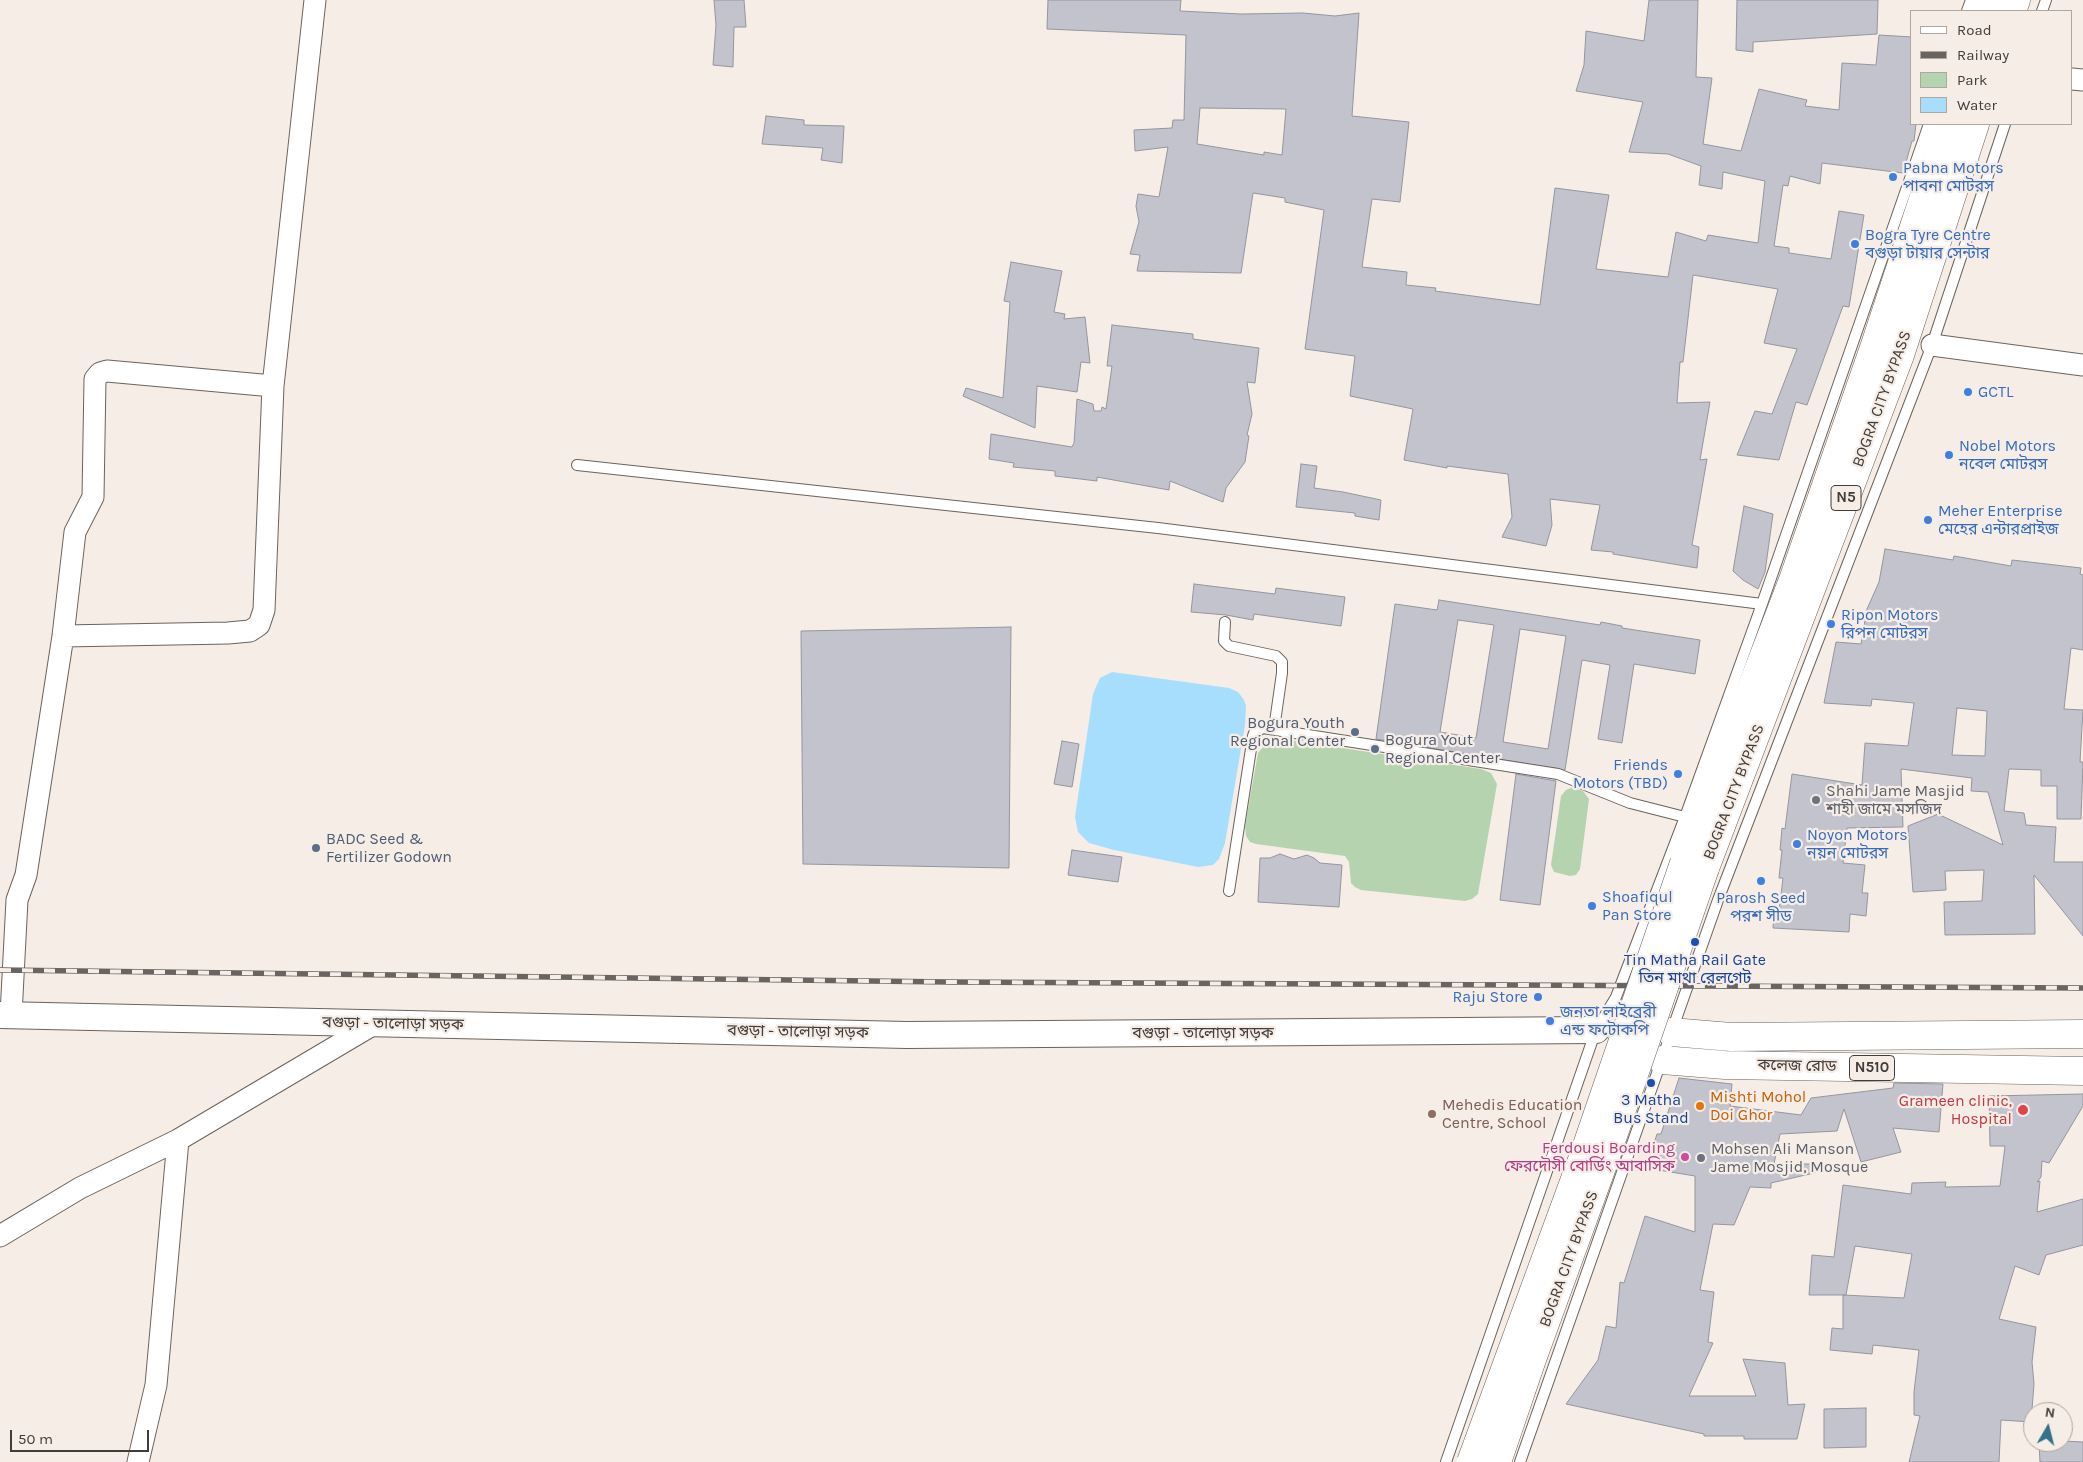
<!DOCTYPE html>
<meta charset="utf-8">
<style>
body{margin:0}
#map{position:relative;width:2083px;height:1462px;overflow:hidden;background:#f6ede6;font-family:Karla,sans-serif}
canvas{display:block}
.legend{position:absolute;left:1910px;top:10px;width:162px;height:115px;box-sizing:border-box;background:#f6ede6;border:1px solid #ada6a1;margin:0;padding:6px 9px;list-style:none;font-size:15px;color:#403c39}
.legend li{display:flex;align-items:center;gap:10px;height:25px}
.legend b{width:25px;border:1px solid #ada6a1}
.north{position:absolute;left:2023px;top:1402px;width:50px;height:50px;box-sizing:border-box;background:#f6ede6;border:1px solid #ada6a1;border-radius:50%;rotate:8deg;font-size:14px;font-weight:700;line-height:20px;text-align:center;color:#403c39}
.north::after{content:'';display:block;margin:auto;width:18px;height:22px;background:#357188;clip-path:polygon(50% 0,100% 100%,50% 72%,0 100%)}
.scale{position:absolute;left:10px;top:1430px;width:139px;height:22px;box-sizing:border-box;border:2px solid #403c39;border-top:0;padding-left:6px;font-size:15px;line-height:18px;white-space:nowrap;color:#403c39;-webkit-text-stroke:4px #f6ede6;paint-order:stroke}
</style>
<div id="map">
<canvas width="2083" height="1462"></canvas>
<ul class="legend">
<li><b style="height:6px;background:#fff"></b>Road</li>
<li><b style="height:6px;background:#696460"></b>Railway</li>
<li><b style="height:14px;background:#b6d3af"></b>Park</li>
<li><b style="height:14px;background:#a7defd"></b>Water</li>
</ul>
<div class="north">N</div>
<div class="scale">50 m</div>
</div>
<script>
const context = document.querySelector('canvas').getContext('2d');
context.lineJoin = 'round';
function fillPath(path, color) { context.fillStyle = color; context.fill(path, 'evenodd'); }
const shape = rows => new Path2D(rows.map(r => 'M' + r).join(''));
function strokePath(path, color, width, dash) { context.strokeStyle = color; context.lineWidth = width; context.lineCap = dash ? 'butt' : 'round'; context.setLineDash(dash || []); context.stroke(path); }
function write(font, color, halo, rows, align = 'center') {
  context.font = font + ' Karla,"Noto Sans Bengali",sans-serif'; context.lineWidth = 4.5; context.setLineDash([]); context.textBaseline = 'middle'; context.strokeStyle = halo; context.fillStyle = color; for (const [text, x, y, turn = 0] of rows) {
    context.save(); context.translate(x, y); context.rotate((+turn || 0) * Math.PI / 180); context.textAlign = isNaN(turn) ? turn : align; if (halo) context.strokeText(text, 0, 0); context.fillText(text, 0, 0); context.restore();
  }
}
const green = shape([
 [1283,739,1481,769,1491,773,1497,784,1478,894,1472,899,1465,901,1361,890,1355,887,1351,883,1349,862,1345,856,1256,844,1250,842,1246,836,1245,826,1258,753,1268,741],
 [1571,788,1583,791,1589,799,1580,869,1576,875,1570,876,1554,872,1551,865,1561,796,1566,790]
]);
const water = shape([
 [1112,672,1229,688,1238,692,1244,700,1246,706,1245,725,1225,843,1219,859,1213,865,1198,867,1114,850,1089,843,1078,832,1075,817,1093,694,1100,678]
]);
const building = shape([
 [714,0,744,0,746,27,734,27,733,67,713,65,716,25,714,0],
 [1048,0,1181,0,1180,11,1241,14,1303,13,1335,16,1359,13,1352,116,1409,122,1400,202,1372,199,1362,267,1407,272,1406,285,1436,288,1435,291,1540,305,1555,188,1609,195,1596,269,1668,277,1676,232,1706,241,1708,235,1758,243,1765,181,1723,172,1722,189,1699,185,1701,166,1668,154,1629,152,1643,102,1576,91,1584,65,1586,31,1644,41,1649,0,1698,0,1696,77,1712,78,1703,144,1741,151,1759,89,1807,100,1805,106,1839,110,1842,63,1876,65,1879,35,1912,37,1912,124,1916,124,1914,141,1912,141,1903,173,1822,163,1820,184,1790,176,1788,186,1783,185,1774,246,1789,248,1789,253,1831,259,1839,211,1864,215,1849,307,1843,306,1807,405,1796,402,1779,460,1737,455,1755,411,1772,414,1797,349,1764,343,1778,289,1693,275,1683,362,1680,362,1677,403,1710,402,1700,460,1707,459,1692,545,1699,547,1697,568,1613,554,1613,552,1591,550,1600,505,1550,499,1552,525,1546,546,1502,537,1512,517,1508,474,1447,466,1447,468,1404,460,1413,409,1350,396,1355,356,1305,349,1324,210,1285,202,1285,198,1253,193,1241,273,1137,271,1140,255,1130,254,1139,222,1136,206,1138,194,1159,197,1168,147,1135,151,1134,130,1172,128,1173,120,1184,120,1186,35,1047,29,1048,0],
 [1200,108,1286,109,1282,155,1264,152,1264,155,1197,144,1200,108],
 [1737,0,1878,0,1877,34,1753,42,1753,52,1736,50,1737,0],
 [766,116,804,120,804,125,844,126,842,163,821,160,823,148,762,144,766,116],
 [1011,262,1062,271,1054,312,1065,314,1064,319,1085,317,1090,363,1081,362,1077,392,1037,386,1035,428,963,396,966,388,1003,398,1010,302,1004,301,1011,262],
 [1112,325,1193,334,1193,339,1259,348,1255,383,1247,382,1252,414,1247,435,1249,436,1245,462,1226,488,1223,502,1170,481,1169,490,1097,477,1097,481,1055,476,1055,471,1013,467,1014,463,989,459,991,434,1072,447,1074,443,1077,399,1093,404,1094,411,1101,411,1102,407,1106,409,1112,366,1107,366,1112,325],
 [1301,464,1317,466,1314,488,1343,492,1381,500,1379,520,1355,516,1355,513,1296,507,1301,464],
 [1744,506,1773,514,1765,572,1758,589,1743,580,1733,571,1744,506],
 [1885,549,1953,560,1954,556,2011,566,2012,560,2081,568,2080,574,2083,575,2083,650,2071,648,2064,709,2083,710,2080,762,2083,762,2081,819,2057,819,2057,786,2041,786,2041,770,2009,769,2004,811,2024,813,2026,825,2056,827,2054,862,2083,862,2083,936,2034,875,2035,934,1945,935,1944,902,1982,901,1984,870,1945,871,1946,890,1913,892,1908,826,1938,814,2003,845,1988,792,1971,791,1972,778,1901,769,1903,827,1847,828,1843,863,1865,865,1862,893,1868,893,1866,916,1850,914,1849,932,1773,928,1774,911,1779,911,1783,878,1779,878,1782,850,1780,850,1782,828,1785,829,1792,774,1862,785,1865,743,1908,746,1914,703,1872,699,1871,706,1824,703,1836,642,1861,644,1867,609,1879,582,1885,549],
 [1957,708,1987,711,1985,756,1952,755,1957,708],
 [1194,584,1275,594,1276,588,1345,597,1341,626,1254,614,1253,620,1226,615,1191,612,1194,584],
 [1439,600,1600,625,1601,622,1622,626,1622,628,1700,640,1695,674,1634,664,1622,743,1598,739,1610,665,1582,660,1565,770,1376,739,1395,604,1437,610,1439,600],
 [1458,620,1494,625,1476,738,1440,732,1458,620],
 [1520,629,1566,636,1548,749,1503,742,1520,629],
 [1011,627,1009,868,803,864,801,631,1011,627],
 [1062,741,1079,744,1072,787,1054,784,1062,741],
 [1516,774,1556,781,1540,905,1500,900,1516,774],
 [1072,850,1122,857,1118,882,1068,875,1072,850],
 [1280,854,1294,859,1307,855,1314,858,1320,863,1342,865,1339,907,1258,902,1260,858,1270,858,1280,854],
 [1679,1078,1732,1084,1730,1106,1801,1115,1811,1098,1893,1088,1894,1083,1943,1084,1939,1132,1893,1128,1901,1152,1861,1162,1844,1109,1837,1131,1780,1134,1774,1164,1827,1164,1827,1170,1771,1183,1771,1188,1750,1187,1734,1225,1713,1224,1700,1290,1714,1292,1708,1342,1713,1343,1689,1396,1756,1396,1743,1359,1785,1363,1788,1405,1805,1404,1797,1439,1744,1439,1744,1436,1704,1436,1704,1434,1566,1404,1598,1360,1606,1326,1616,1328,1620,1282,1624,1283,1645,1216,1695,1232,1695,1176,1646,1168,1657,1134,1661,1134,1679,1078],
 [2083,1094,2083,1106,2049,1163,2042,1161,2041,1177,2037,1182,2040,1181,2037,1212,2083,1199,2083,1245,2046,1255,2039,1275,2015,1266,1999,1319,2036,1327,2032,1362,2034,1384,2031,1422,2001,1420,1999,1462,1909,1462,1920,1416,1914,1415,1914,1392,1919,1350,1873,1345,1872,1354,1830,1350,1832,1328,1843,1329,1843,1295,1904,1298,1912,1254,1855,1246,1846,1295,1809,1295,1812,1255,1834,1257,1843,1185,1911,1194,1912,1183,1946,1182,1945,1187,2000,1186,2005,1146,1990,1146,1989,1096,2083,1094],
 [1866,1408,1866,1447,1824,1448,1824,1409,1866,1408],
 [2063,1441,2083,1442,2083,1462,2040,1462,2039,1442,2063,1441]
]);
const service = shape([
 [1967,11,1971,0],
 [2042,11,2046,0],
 [577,465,1158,528,1762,604],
 [1225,622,1224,641,1229,646,1276,656,1282,662,1282,673,1274,729],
 [1229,891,1253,736,1254,733,1263,728,1558,774,1630,803,1685,817],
 [1446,1462,1596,1030,1616,997,1685,817,1762,604,1929,124],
 [1520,1462,1718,900,1932,345,2005,124]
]);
const minor = shape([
 [2072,79,2083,80],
 [1932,345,2083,365],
 [63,636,228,633,250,631,259,625,264,610,273,386,315,0],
 [11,1015,17,900,26,875,63,636,75,532,93,497,95,379,100,373,107,371,273,386],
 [0,1236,80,1188,178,1140,374,1024],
 [138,1462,156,1385,178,1140]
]);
const tertiary = shape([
 [0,1015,907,1035,1596,1030]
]);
const trunk = shape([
 [1986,11,1990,0],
 [2012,11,2016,0],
 [1684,863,1793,580,1875,345,1948,124],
 [1705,868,1900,355,1975,124],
 [1671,1032,1731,1037,2083,1034],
 [1662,1060,1725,1065,2083,1071]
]);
const rail = shape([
 [0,970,949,982,2083,988]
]);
const trunkBridge = shape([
 [1471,1462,1582,1160,1684,863],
 [1497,1462,1531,1362,1607,1153,1705,868]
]);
const markers = [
 [1893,177,5,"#3f7fe0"],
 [1855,244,5,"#3f7fe0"],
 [1968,392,5,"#3f7fe0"],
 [1949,455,5,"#3f7fe0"],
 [1928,520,5,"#3f7fe0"],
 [1831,624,5,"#3f7fe0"],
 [1355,732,5,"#5c6f8a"],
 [1375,749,5,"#5c6f8a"],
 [1678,774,5,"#3f7fe0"],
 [1816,800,5,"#6b7280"],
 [1797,844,5,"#3f7fe0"],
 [316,848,5,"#5c6f8a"],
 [1761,881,5,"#3f7fe0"],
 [1592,906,5,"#3f7fe0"],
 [1695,942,5,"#1a4fb4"],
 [1538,997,5,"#3f7fe0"],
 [1550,1021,5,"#3f7fe0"],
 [1651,1083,5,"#1a4fb4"],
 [1700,1106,5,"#e8710a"],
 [2023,1110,6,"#e0444e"],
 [1432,1114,5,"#8d6e63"],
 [1685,1157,5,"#d1479c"],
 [1701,1158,5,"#6b7280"]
];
const shields = [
 [1846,498,30],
 [1872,1068,45]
];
const shieldNames = [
 ["N5",1846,498],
 ["N510",1872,1068]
];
const shopNames = [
 ["Pabna Motors",1903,168],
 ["পাবনা মোটরস",1903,186],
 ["Bogra Tyre Centre",1865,235],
 ["বগুড়া টায়ার সেন্টার",1865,253],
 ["GCTL",1978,392],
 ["Nobel Motors",1959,446],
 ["নবেল মোটরস",1959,464],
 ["Meher Enterprise",1938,511],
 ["মেহের এন্টারপ্রাইজ",1938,529],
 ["Ripon Motors",1841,615],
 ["রিপন মোটরস",1841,633],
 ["Friends",1668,765,"right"],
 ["Motors (TBD)",1668,783,"right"],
 ["Noyon Motors",1807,835],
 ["নয়ন মোটরস",1807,853],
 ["Shoafiqul",1602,897],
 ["Pan Store",1602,915],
 ["Parosh Seed",1761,898,"center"],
 ["পরশ সীড",1761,916,"center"],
 ["Raju Store",1528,997,"right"],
 ["জনতা লাইব্রেরী",1560,1012],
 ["এন্ড ফটোকপি",1560,1030]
];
const streetNames = [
 ["BOGRA CITY BYPASS",1882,399,-70],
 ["BOGRA CITY BYPASS",1734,792,-69],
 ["বগুড়া - তালোড়া সড়ক",393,1024,1],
 ["বগুড়া - তালোড়া সড়ক",798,1032,1],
 ["বগুড়া - তালোড়া সড়ক",1203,1033],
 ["কলেজ রোড",1797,1066,1],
 ["BOGRA CITY BYPASS",1569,1259,-70]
];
const serviceNames = [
 ["Bogura Youth",1345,723,"right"],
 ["Regional Center",1345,741,"right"],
 ["Bogura Yout",1385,740],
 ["Regional Center",1385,758],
 ["BADC Seed &",326,839],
 ["Fertilizer Godown",326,857]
];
const worshipNames = [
 ["Shahi Jame Masjid",1826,791],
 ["শাহী জামে মসজিদ",1826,809],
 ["Mohsen Ali Manson",1711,1149],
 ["Jame Mosjid, Mosque",1711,1167]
];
const transitNames = [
 ["Tin Matha Rail Gate",1695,960],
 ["তিন মাথা রেলগেট",1695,978],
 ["3 Matha",1651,1100],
 ["Bus Stand",1651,1118]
];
const foodNames = [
 ["Mishti Mohol",1710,1097],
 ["Doi Ghor",1710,1115]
];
const healthNames = [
 ["Grameen clinic,",2012,1101],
 ["Hospital",2012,1119]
];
const educationNames = [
 ["Mehedis Education",1442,1105],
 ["Centre, School",1442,1123]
];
const hotelNames = [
 ["Ferdousi Boarding",1675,1148],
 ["ফেরদৌসী বোর্ডিং আবাসিক",1675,1166]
];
fillPath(green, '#b6d3af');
fillPath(water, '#a7defd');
fillPath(building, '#c2c3cd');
strokePath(building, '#94959f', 1);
strokePath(service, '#6b635d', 12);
strokePath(minor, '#6b635d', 23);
strokePath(tertiary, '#6b635d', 28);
strokePath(trunk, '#6b635d', 29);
strokePath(service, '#fff', 10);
strokePath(minor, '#fff', 21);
strokePath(tertiary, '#fff', 26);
strokePath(trunk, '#fff', 28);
strokePath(rail, '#696460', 5.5);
strokePath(rail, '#f6ede6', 4, [11]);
strokePath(trunkBridge, '#6b635d', 29, []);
strokePath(trunkBridge, '#fff', 28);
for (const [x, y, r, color] of markers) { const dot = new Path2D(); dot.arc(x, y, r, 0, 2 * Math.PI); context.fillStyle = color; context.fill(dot); strokePath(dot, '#f6ede6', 2); }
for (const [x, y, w] of shields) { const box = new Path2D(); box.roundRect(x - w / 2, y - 12.5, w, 25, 4); context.fillStyle = '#f6ede6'; context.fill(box); strokePath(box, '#403c39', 1); }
write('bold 15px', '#403c39', null, shieldNames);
write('16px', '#366cbe', '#f6ede6', shopNames, 'left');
write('16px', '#403c39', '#f6ede6', streetNames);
write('16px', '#4e5e75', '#f6ede6', serviceNames, 'left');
write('16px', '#5b616d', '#f6ede6', worshipNames, 'left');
write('16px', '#164399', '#f6ede6', transitNames);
write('16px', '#c56008', '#f6ede6', foodNames, 'left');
write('16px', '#be3a42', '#f6ede6', healthNames, 'right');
write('16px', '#785e54', '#f6ede6', educationNames, 'left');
write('16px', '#b23c85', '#f6ede6', hotelNames, 'right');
</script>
